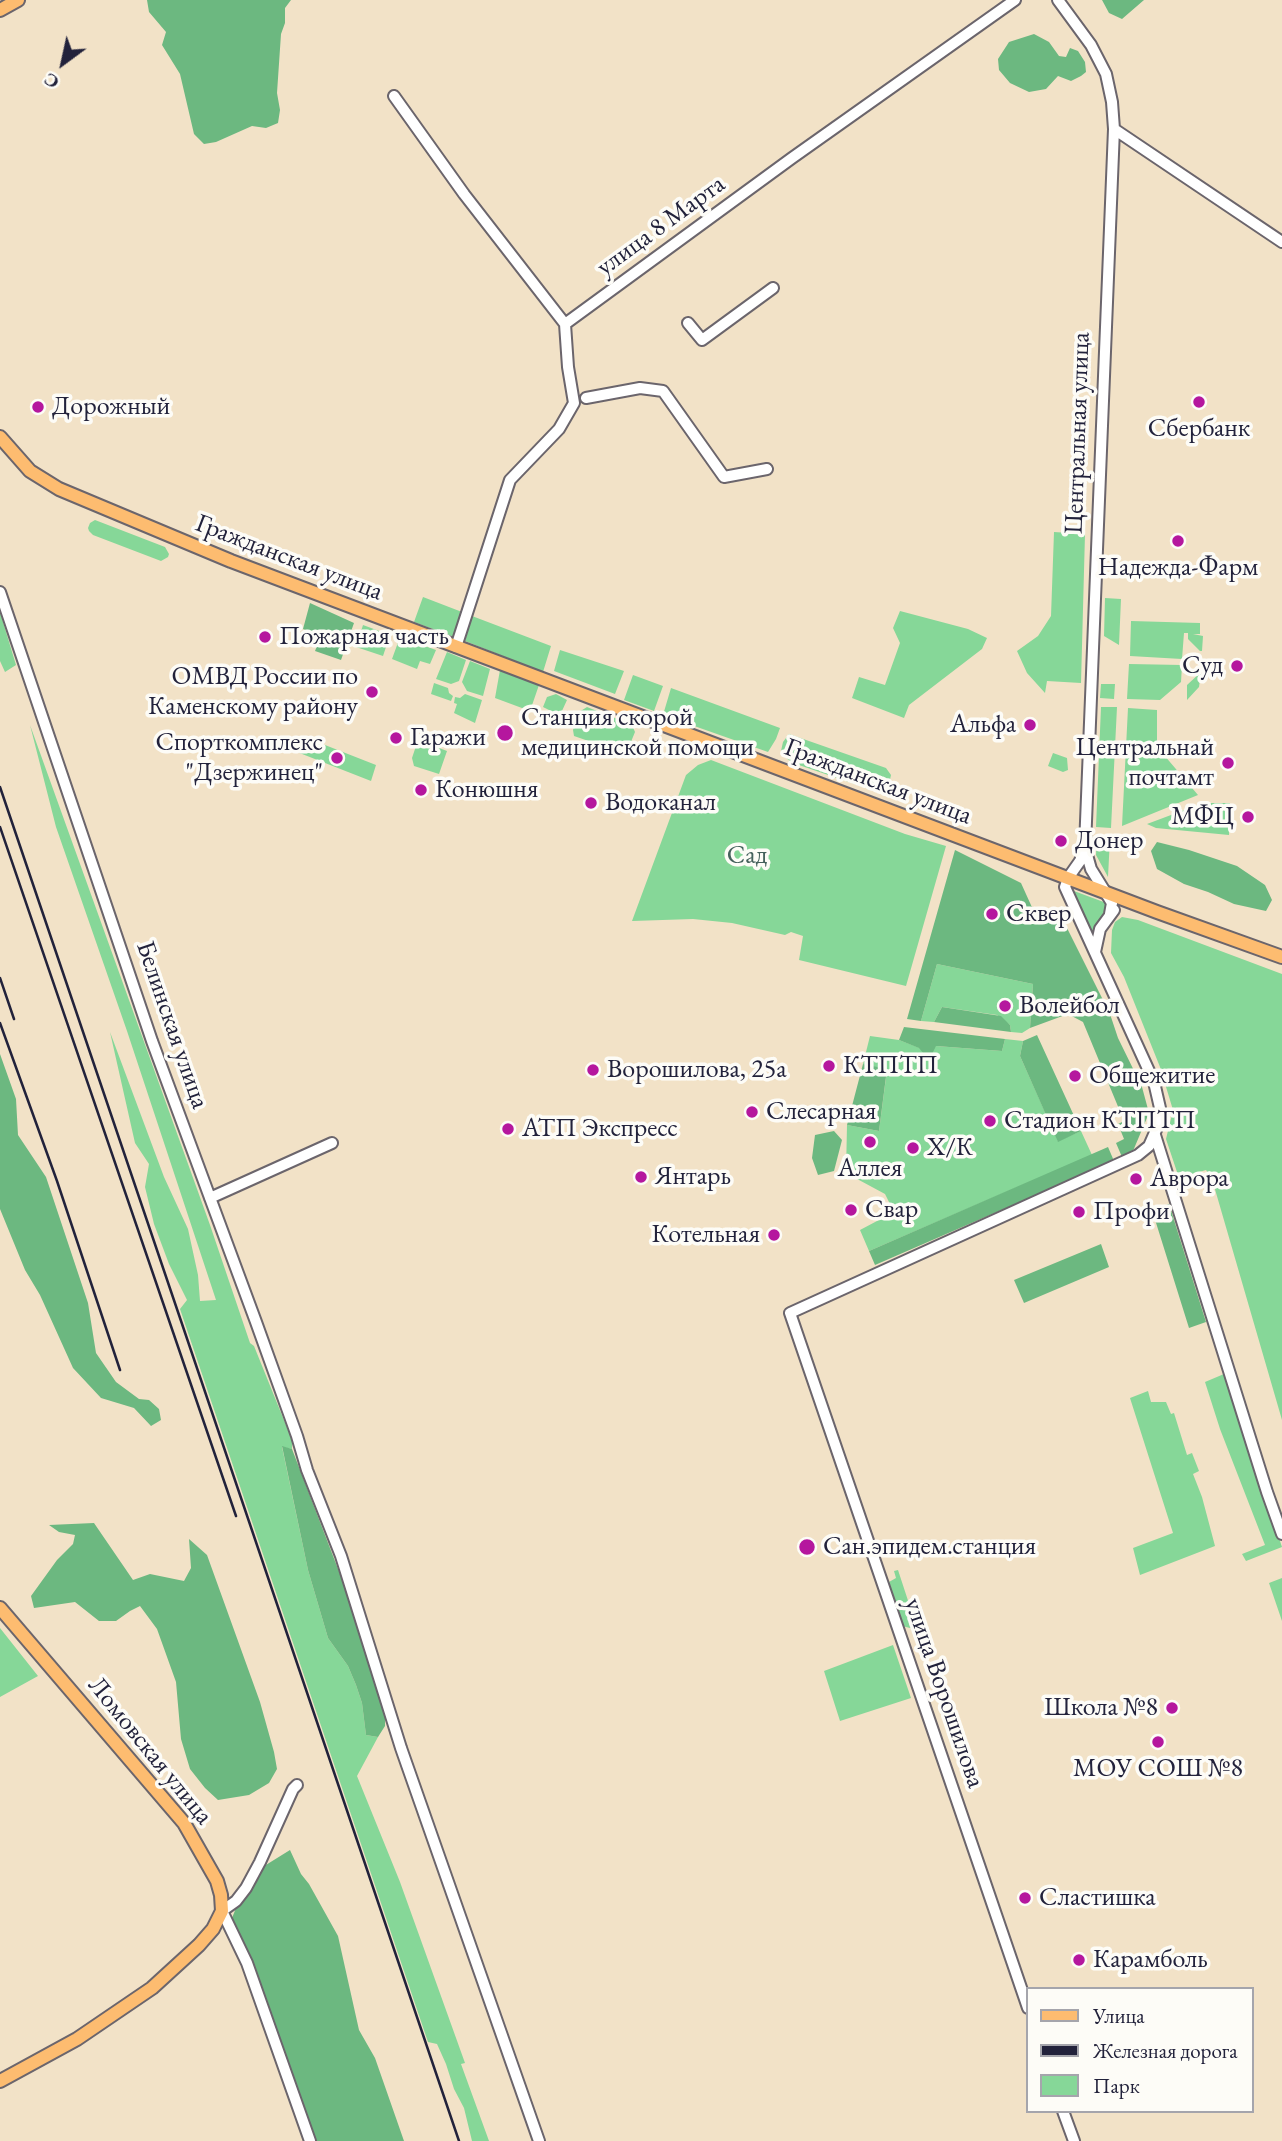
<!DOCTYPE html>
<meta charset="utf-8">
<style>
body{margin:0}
#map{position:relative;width:1282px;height:2141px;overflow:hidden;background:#f2e2c7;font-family:"EB Garamond",serif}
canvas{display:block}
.legend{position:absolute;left:1026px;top:1987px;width:228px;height:126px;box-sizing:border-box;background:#fdfcf7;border:2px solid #a5a5ac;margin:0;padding:9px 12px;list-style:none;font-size:21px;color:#22223b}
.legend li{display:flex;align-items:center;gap:14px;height:35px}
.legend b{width:35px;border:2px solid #a5a5ac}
.north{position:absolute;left:28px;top:28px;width:70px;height:70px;-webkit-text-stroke:5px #fdfcf7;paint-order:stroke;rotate:213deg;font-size:19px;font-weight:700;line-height:28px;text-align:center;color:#22223b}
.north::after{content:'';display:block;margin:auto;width:24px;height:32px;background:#22223b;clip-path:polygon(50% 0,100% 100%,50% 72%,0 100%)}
</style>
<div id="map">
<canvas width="1282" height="2141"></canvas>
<ul class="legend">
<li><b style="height:9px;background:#fdbc70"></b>Улица</li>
<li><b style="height:9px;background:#22223b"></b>Железная дорога</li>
<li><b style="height:19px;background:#86d798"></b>Парк</li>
</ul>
<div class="north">С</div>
</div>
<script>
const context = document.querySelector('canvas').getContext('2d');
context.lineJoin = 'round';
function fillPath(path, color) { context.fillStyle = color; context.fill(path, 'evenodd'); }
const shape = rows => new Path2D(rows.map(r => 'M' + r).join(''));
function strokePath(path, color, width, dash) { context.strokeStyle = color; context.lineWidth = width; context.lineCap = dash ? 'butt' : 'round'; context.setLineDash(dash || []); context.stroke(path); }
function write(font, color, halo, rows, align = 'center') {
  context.font = font + ' "EB Garamond",serif'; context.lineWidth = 7; context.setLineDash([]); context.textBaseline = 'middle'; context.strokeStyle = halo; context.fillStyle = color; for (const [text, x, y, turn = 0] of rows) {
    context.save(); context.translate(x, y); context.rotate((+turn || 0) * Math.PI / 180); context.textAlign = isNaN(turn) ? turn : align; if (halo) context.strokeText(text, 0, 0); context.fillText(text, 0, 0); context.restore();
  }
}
const green = shape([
 [95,520,165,547,169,554,168,557,161,561,93,535,89,531,88,528,90,523],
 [1054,532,1085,534,1081,683,1047,681,1045,693,1027,673,1017,651,1038,636,1051,616],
 [423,597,462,612,454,637,414,622],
 [1105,598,1121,599,1119,645,1104,636],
 [900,611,968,629,987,638,982,649,909,705,904,718,852,698,859,677,885,685,900,643,893,628],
 [0,612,16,665,5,672,0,661],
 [472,616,551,646,543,672,465,641],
 [1131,621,1200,623,1200,634,1193,634,1203,636,1202,651,1200,651,1188,639,1188,633,1184,633,1182,659,1130,656],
 [363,625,390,635,383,656,356,647],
 [400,637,436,650,430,664,420,661,417,669,392,659],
 [560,650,624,671,615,694,554,671],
 [447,652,466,660,459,681,451,684,436,679],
 [470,661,490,669,483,696,467,691,462,682],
 [1129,664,1182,665,1181,682,1160,700,1127,699],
 [500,670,539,685,530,711,495,698],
 [1201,672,1199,687,1187,700,1187,685],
 [633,675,663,686,654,711,624,700],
 [434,683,448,688,449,693,453,696,451,701,431,694],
 [1101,684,1115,684,1114,699,1100,698],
 [671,688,780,728,776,739,768,752,663,715],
 [465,694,482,700,475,723,454,713,457,704,454,703,455,697,460,698],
 [556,694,567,700,556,724,555,713,543,707,547,697],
 [587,707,632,725,635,732,626,754,574,736,573,730,579,712],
 [1101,707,1117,707,1111,828,1096,827],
 [1128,708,1157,710,1157,743,1164,755,1198,795,1122,826],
 [30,725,210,1225,250,1343,254,1346,292,1440,292,1449,282,1447,308,1570,328,1638,348,1666,356,1685,362,1703,366,1735,378,1737,357,1776,400,1882,465,2063,461,2064,489,2141,472,2141,464,2108,454,2089,446,2064,437,2044,428,2042,180,1309,187,1300,169,1264,154,1224,145,1187,149,1164,135,1143,110,1032,164,1177,188,1229,198,1275,200,1301,216,1300,127,1031,56,827],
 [789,734,886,768,891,775,889,784,881,793,793,763,782,755,781,751,783,742],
 [302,736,376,765,371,781,297,752],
 [418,740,447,751,439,774,414,766,412,758],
 [1053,753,1067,758,1068,770,1063,772,1048,766],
 [711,760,905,834,946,846,906,986,799,960,803,936,791,932,785,935,732,923,693,919,632,921,686,775,698,765],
 [1203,803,1230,803,1229,835,1156,828,1147,824],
 [1097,836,1110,838,1108,877,1096,855],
 [1074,891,1109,904,1099,920,1092,937],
 [1122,917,1138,920,1282,974,1282,1420,1212,1179,1206,1170,1179,1178,1166,1139,1173,1110,1160,1067,1124,977,1111,953,1112,930,1115,922],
 [937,964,1033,984,1030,1028,1022,1033,1011,1032,1010,1025,997,1015,942,1007,934,1022,921,1021],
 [870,1036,899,1040,920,1048,936,1046,1002,1051,1005,1039,1023,1041,1020,1056,1058,1141,1081,1131,1092,1155,869,1251,860,1230,894,1212,885,1194,846,1173,847,1125,879,1131,887,1070,863,1064],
 [1224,1374,1282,1547,1246,1561,1242,1554,1265,1545,1220,1429,1205,1382],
 [1148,1391,1151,1402,1166,1402,1171,1414,1174,1413,1187,1455,1192,1453,1199,1471,1193,1474,1202,1497,1215,1546,1140,1575,1133,1548,1173,1533,1130,1398],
 [898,1570,916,1625,910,1628,902,1626,889,1582,896,1578,894,1571],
 [1282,1578,1282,1621,1269,1583],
 [0,1628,38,1676,0,1697],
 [893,1645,911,1698,840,1721,824,1671]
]);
const forest = shape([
 [147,0,291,0,285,8,285,23,281,34,277,93,280,110,278,123,266,128,252,126,216,142,204,144,194,134,180,74,162,45,166,32,149,12],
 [1102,0,1144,0,1122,19,1109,13],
 [1034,34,1049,42,1059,56,1066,57,1070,48,1078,51,1085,62,1086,72,1081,76,1071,81,1058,76,1046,89,1029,92,1010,83,999,70,998,59,1009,42],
 [310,603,354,623,341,660,315,651,321,636,303,629],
 [1157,842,1189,850,1237,866,1265,885,1272,900,1266,911,1234,904,1208,892,1184,884,1157,869,1151,851],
 [955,850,1021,883,1035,914,1065,924,1110,1014,1118,1038,1142,1087,1149,1113,1133,1151,1122,1157,1116,1143,1124,1139,1118,1124,1124,1121,1083,1022,1068,1014,1030,1028,1033,984,937,964,921,1021,907,1019],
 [942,1007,1001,1016,1010,1025,1011,1032,934,1022],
 [904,1027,1005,1039,1002,1051,936,1046,929,1060,919,1048,899,1040],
 [1037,1035,1081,1131,1058,1142,1020,1056,1023,1041],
 [0,1054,16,1099,18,1135,46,1177,88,1303,96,1353,116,1382,139,1399,149,1400,159,1409,161,1420,151,1426,134,1408,101,1398,73,1368,40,1295,25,1270,0,1209],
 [863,1064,887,1069,879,1131,847,1125],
 [834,1131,842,1140,834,1171,818,1175,812,1158,815,1135],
 [1108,1147,1114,1161,875,1265,869,1251],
 [1169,1204,1206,1322,1189,1328,1152,1210],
 [1101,1244,1109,1267,1024,1303,1014,1280],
 [282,1446,292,1449,353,1608,385,1704,385,1726,378,1737,366,1735,362,1703,356,1685,348,1666,328,1638,308,1570],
 [94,1523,133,1580,150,1574,184,1581,191,1568,189,1539,207,1555,260,1702,274,1752,277,1769,269,1783,249,1795,218,1800,205,1788,190,1769,181,1739,176,1682,157,1629,140,1606,130,1611,116,1621,99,1621,75,1602,34,1608,31,1596,57,1560,73,1544,75,1535,59,1532,49,1525],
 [290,1850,301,1874,309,1884,338,1936,359,2030,375,2058,404,2141,316,2141,282,2044,245,1947,232,1918,238,1903,261,1868]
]);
const minor = shape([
 [394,96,464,194,565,324,792,158,1015,0],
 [1114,129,1282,242],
 [688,323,702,340,773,288],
 [586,398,640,388,663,391,724,477,767,469],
 [0,592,152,1041,256,1322,297,1436,307,1470,341,1556,401,1748,539,2141],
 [456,647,510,480,559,429,574,403,568,367,565,324],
 [1085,848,1091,869,1112,903,1110,914],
 [1095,952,1100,929,1114,910],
 [1155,1135,1267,1492,1282,1534],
 [210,1198,332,1143],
 [297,1785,293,1789,260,1862,246,1888,236,1901,222,1911,247,1963,310,2141],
 [1028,2008,790,1313,1138,1155,1149,1146,1160,1121,1160,1108,1154,1082,1065,887,1068,878,1080,861,1085,846,1114,129,1112,102,1106,74,1091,45,1058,0],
 [1063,2111,1074,2141]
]);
const major = shape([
 [0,10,18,0],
 [0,437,30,471,59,489,231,561,1157,912,1282,957],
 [0,1608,184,1823,217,1881,221,1895,222,1911,213,1929,199,1945,152,1988,77,2039,0,2081]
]);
const rail = shape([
 [0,787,459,2141],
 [0,827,236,1516],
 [0,978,14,1019],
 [0,1023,57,1181,120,1370]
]);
const markers = [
 [1199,402,7,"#b5179e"],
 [38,407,7,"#b5179e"],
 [1178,541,7,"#b5179e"],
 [265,637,7,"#b5179e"],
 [1237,666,7,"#b5179e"],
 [372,692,7,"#b5179e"],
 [1030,725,7,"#b5179e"],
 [505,733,9,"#b5179e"],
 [396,738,7,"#b5179e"],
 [337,758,7,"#b5179e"],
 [1228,763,7,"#b5179e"],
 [421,790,7,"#b5179e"],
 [591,803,7,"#b5179e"],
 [1248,817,7,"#b5179e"],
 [1061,841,7,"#b5179e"],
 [992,914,7,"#b5179e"],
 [1005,1006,7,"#b5179e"],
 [829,1066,7,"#b5179e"],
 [593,1070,7,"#b5179e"],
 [1075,1076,7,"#b5179e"],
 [752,1112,7,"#b5179e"],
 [990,1121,7,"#b5179e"],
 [508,1129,7,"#b5179e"],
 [870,1142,7,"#b5179e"],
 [913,1148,7,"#b5179e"],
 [641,1177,7,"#b5179e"],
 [1136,1179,7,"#b5179e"],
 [851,1210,7,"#b5179e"],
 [1079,1212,7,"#b5179e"],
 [774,1235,7,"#b5179e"],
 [807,1547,9,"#b5179e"],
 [1172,1708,7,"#b5179e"],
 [1158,1742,7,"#b5179e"],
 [1025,1898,7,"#b5179e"],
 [1079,1960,7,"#b5179e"]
];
const streetNames = [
 ["улица 8 Марта",661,226,-36],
 ["Центральная улица",1078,433,-88],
 ["Гражданская улица",289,558,21],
 ["Гражданская улица",878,782,21],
 ["Белинская улица",172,1025,71],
 ["улица Ворошилова",944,1693,71],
 ["Ломовская улица",150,1751,51]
];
const poiNames = [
 ["Дорожный",52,407],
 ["Сбербанк",1199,429,"center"],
 ["Надежда-Фарм",1178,568,"center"],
 ["Пожарная часть",279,637],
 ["Суд",1223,666,"right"],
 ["ОМВД России по",358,677,"right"],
 ["Каменскому району",358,707,"right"],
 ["Станция скорой",521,718],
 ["медицинской помощи",521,748],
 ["Альфа",1016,725,"right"],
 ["Гаражи",410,738],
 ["Спорткомплекс",323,743,"right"],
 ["\"Дзержинец\"",323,773,"right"],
 ["Центральнай",1214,748,"right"],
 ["почтамт",1214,778,"right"],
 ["Конюшня",435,790],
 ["Водоканал",605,803],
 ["МФЦ",1234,817,"right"],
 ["Донер",1075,841],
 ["Сквер",1006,914],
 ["Волейбол",1019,1006],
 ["КТПТП",843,1066],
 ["Ворошилова, 25а",607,1070],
 ["Общежитие",1089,1076],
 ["Слесарная",766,1112],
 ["Стадион КТПТП",1004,1121],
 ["АТП Экспресс",522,1129],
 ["Х/К",927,1148],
 ["Аллея",870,1169,"center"],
 ["Янтарь",655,1177],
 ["Аврора",1150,1179],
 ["Свар",865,1210],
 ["Профи",1093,1212],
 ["Котельная",760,1235,"right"],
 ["Сан.эпидем.станция",823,1547],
 ["Школа №8",1158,1708,"right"],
 ["МОУ СОШ №8",1158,1769,"center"],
 ["Сластишка",1039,1898],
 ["Карамболь",1093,1960]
];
const parkNames = [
 ["Сад",747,856]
];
fillPath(green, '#86d798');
fillPath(forest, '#6cb880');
strokePath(minor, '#6b656c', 14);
strokePath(major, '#6b656c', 16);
strokePath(minor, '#fff', 10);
strokePath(major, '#fdbc70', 12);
strokePath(rail, '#22223b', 2.5);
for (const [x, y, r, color] of markers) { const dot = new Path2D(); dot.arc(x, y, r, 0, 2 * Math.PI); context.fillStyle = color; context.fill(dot); strokePath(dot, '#fdfcf7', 2.5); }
write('26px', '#22223b', '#fdfcf7', streetNames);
write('26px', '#22223b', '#fdfcf7', poiNames, 'left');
write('26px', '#45615c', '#fdfcf7', parkNames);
</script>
